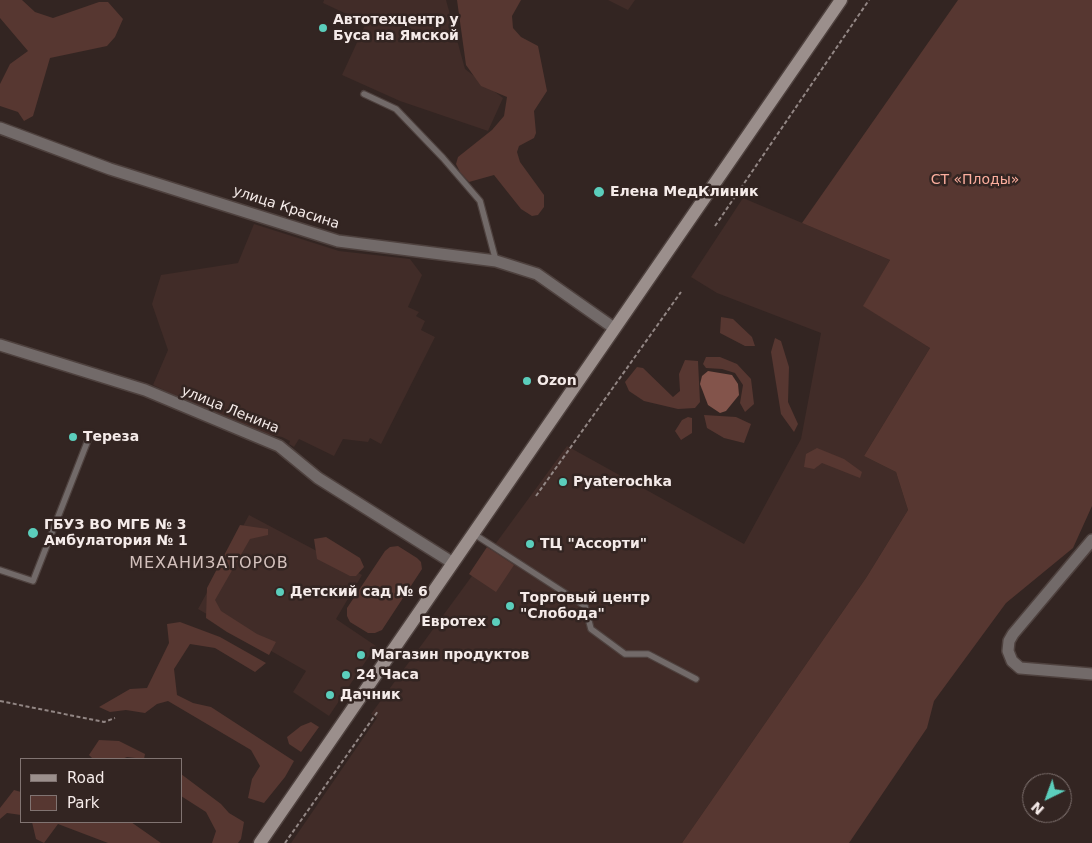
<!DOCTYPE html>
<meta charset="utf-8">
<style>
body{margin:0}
#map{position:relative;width:1092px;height:843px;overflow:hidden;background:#332522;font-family:"DejaVu Sans",sans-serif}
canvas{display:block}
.legend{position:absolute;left:20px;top:758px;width:162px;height:65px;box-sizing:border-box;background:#332522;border:1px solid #817472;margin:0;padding:6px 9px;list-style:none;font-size:15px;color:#f5ebe9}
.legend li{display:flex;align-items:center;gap:10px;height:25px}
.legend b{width:25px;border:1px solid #817472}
.north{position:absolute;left:1022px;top:773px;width:50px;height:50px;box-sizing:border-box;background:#332522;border:1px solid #817472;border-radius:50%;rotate:222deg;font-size:14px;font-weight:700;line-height:20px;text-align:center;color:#f5ebe9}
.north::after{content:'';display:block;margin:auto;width:18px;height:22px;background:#5bcebc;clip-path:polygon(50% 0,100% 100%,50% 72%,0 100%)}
</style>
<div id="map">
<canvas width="1092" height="843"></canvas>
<ul class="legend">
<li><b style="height:6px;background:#9b8f8c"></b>Road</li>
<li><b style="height:14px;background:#573731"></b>Park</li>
</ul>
<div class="north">N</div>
</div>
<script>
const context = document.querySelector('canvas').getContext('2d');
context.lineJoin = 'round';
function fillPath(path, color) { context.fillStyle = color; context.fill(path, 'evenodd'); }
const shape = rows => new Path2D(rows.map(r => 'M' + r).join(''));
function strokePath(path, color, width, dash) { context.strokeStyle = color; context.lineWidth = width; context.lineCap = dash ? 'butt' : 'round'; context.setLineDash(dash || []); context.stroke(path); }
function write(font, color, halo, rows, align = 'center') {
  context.font = font + ' "DejaVu Sans",sans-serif'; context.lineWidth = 5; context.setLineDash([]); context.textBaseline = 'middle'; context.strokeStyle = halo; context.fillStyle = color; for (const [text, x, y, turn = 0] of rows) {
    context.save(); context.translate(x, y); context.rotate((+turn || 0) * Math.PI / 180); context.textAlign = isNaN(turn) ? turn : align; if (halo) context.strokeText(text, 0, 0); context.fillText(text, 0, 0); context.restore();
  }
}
const built = shape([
 [324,0,446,0,465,69,503,98,488,131,400,101,342,75,366,23,323,3],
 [608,0,635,0,628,10],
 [743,198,890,260,864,306,930,348,864,456,896,472,908,510,866,578,682,843,291,843,377,718,371,714,567,446,744,544,801,439,821,333,717,293,691,277],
 [254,224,339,251,410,259,422,275,408,307,419,312,416,316,425,321,421,330,435,337,381,444,370,438,368,442,343,439,334,456,299,439,294,447,289,444,290,441,282,437,266,434,196,406,153,385,168,350,152,304,161,275,238,263],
 [249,515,362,575,336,619,376,646,329,716,293,692,306,671,198,609]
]);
const green = shape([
 [0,0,22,0,35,12,53,18,99,2,108,2,123,19,115,37,107,46,50,58,33,116,24,121,18,112,0,106,0,84,10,64,28,51,0,18],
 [457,0,521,0,512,16,513,28,521,37,538,46,547,91,534,111,536,133,534,138,519,146,517,152,520,162,544,195,544,207,538,215,532,216,521,209,494,175,469,182,460,172,456,164,458,157,492,130,504,116,507,97,481,86,466,65],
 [958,0,1092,0,1092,506,1073,548,1006,603,934,701,927,728,849,843,682,843,866,578,908,510,896,472,864,456,930,348,863,306,890,260,802,223],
 [721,317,733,319,752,337,755,346,745,346,720,333],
 [775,338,781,341,789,367,788,402,798,424,794,432,781,414,771,352],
 [706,357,720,357,737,364,751,379,754,404,745,412,740,403,743,385,735,373,722,369,706,368,703,364],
 [685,360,698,361,700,402,695,408,678,409,644,401,629,391,625,382,637,367,643,368,673,397,680,391,679,374],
 [704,415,736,417,751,424,744,443,724,438,707,428],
 [688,417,692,418,692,433,681,440,675,431,682,420],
 [817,448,844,459,862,472,860,478,822,463,814,469,804,467,806,454],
 [240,525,268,529,268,535,250,539,215,600,221,611,257,634,276,642,269,655,227,632,206,618,207,588],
 [326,537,360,558,364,567,356,576,350,576,317,559,314,539],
 [398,546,417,558,421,562,422,569,382,630,375,633,368,633,350,622,347,616,347,608,385,551,390,547],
 [487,547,514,565,496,592,469,574],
 [180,622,220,637,266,663,255,672,215,648,190,644,174,669,177,695,193,703,211,707,294,761,285,777,264,803,248,798,252,779,260,766,251,750,168,701,157,704,145,713,126,710,110,712,99,707,130,689,147,688,169,643,167,624],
 [311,722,319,727,301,752,289,744,287,737,301,726],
 [99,740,119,741,145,754,144,759,127,757,122,759,93,759,89,755],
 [181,774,221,804,229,813,244,822,241,839,238,843,212,843,216,831,206,812,181,796],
 [14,790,21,792,21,815,7,813,0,819,0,808],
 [32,822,131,822,161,843,108,843,58,824,44,843,36,839]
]);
const water = shape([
 [708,371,732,375,738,384,739,395,726,411,720,413,708,405,700,384,702,376]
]);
const path = shape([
 [715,226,869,0],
 [536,496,681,292],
 [0,701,104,722,115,718],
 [285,843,378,711]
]);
const service = shape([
 [364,94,396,109,443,158,480,201,496,261],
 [474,534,585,606,591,629,625,654,648,654,696,679],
 [0,570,33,581,90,435]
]);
const minor = shape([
 [0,128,110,169,338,241,496,261,537,274,614,328],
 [0,345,145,390,279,446,318,478,453,563],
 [1092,540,1013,634,1009,641,1008,651,1012,661,1020,668,1092,674]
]);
const secondary = shape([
 [260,843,841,0]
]);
const markers = [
 [323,28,5,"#5bcebc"],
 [599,192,6,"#5bcebc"],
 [527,381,5,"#5bcebc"],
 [73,437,5,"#5bcebc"],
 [563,482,5,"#5bcebc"],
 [33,533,6,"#5bcebc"],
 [530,544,5,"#5bcebc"],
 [280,592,5,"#5bcebc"],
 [510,606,5,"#5bcebc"],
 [496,622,5,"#5bcebc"],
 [361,655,5,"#5bcebc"],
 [346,675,5,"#5bcebc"],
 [330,695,5,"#5bcebc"]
];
const poiNames = [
 ["Автотехцентр у",333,20],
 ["Буса на Ямской",333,36],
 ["Елена МедКлиник",610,192],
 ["Ozon",537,381],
 ["Тереза",83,437],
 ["Pyaterochka",573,482],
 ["ГБУЗ ВО МГБ № 3",44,525],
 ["Амбулатория № 1",44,541],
 ["ТЦ \"Ассорти\"",540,544],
 ["Детский сад № 6",290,592],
 ["Торговый центр",520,598],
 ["\"Слобода\"",520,614],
 ["Евротех",486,622,"right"],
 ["Магазин продуктов",371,655],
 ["24 Часа",356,675],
 ["Дачник",340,695]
];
const parkNames = [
 ["СТ «Плоды»",975,180]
];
const streetNames = [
 ["улица Красина",286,208,18],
 ["улица Ленина",230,410,22]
];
const quarterNames = [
 ["МЕХАНИЗАТОРОВ",209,564]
];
fillPath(built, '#412c28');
fillPath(green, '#573731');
fillPath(water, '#83544b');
strokePath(service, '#4e413e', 8);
strokePath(minor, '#4e413e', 14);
strokePath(secondary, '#4e413e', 15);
strokePath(path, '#928684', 2, [4, 2.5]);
strokePath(service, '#726a69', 5.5);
strokePath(minor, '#726a69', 11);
strokePath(secondary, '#9b8f8c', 12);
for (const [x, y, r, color] of markers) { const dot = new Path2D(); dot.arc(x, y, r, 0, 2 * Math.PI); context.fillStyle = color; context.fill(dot); strokePath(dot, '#332522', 2); }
write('bold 14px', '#f5ebe9', '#332522', poiNames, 'left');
write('14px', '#fcae9e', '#332522', parkNames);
write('14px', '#f5ebe9', '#332522', streetNames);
context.letterSpacing = '1px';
write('16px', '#d3c0bc', '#332522', quarterNames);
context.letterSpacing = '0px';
</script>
